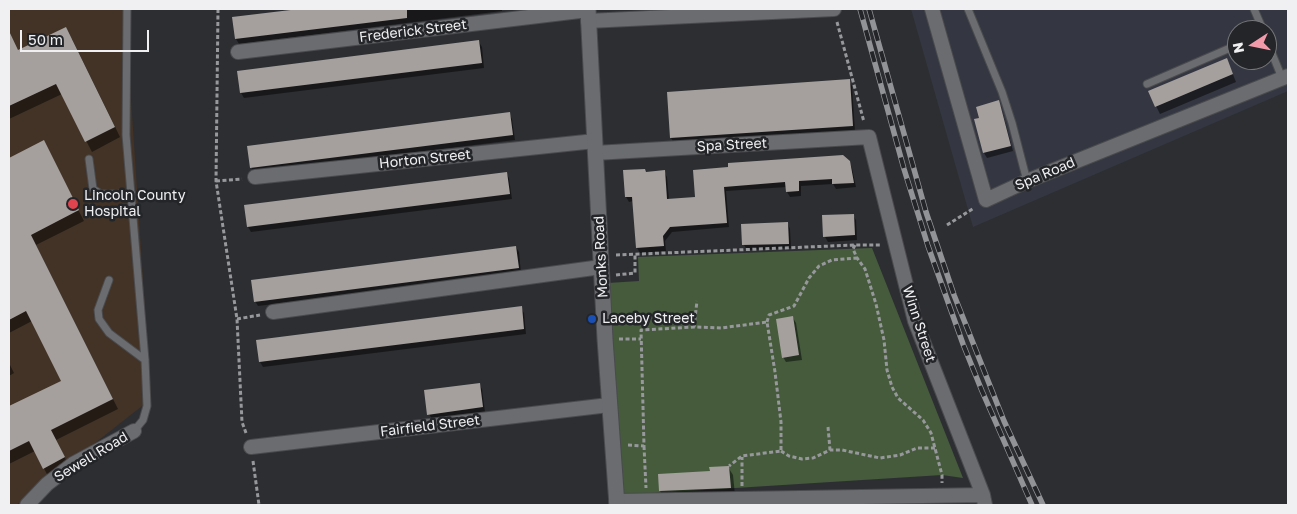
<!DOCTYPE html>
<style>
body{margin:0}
#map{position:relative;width:1297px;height:514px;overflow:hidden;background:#2d2e32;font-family:"Golos Text",sans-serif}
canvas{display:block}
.frame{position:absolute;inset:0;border:10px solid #f0f0f3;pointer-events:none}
.north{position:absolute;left:1227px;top:20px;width:50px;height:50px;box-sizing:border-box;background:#232528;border:1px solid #757679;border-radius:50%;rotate:259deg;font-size:14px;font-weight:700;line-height:20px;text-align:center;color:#f0f0f3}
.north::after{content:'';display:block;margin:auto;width:18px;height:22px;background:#f39aaa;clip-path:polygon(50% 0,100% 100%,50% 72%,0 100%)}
.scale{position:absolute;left:20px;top:30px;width:129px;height:22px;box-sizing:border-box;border:2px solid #f0f0f3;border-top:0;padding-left:6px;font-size:15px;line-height:18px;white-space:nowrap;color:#f0f0f3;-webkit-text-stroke:4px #232528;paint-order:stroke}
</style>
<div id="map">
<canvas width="1297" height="514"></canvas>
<div class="frame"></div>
<div class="north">N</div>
<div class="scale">50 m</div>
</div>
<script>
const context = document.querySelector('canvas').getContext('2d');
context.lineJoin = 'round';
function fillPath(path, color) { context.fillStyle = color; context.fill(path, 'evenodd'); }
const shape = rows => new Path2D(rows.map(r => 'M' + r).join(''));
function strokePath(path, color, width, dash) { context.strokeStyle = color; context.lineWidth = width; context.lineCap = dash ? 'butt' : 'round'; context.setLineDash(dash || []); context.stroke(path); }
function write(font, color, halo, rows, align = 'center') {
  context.font = font + ' "Golos Text",sans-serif'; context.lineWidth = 5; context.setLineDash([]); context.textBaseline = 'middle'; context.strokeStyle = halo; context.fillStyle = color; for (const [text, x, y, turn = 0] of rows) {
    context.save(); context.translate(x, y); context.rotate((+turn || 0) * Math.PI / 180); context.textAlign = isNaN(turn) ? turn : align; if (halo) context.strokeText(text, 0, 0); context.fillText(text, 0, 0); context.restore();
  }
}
const built = shape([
 [911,9,1288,9,1288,91,973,227],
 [1237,30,1267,30,1267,60,1237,60]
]);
const medical = shape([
 [9,9,125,9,151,399,16,505,9,505]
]);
const green = shape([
 [872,248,963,478,942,475,624,495,608,283,639,281,638,257]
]);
const shadow = shape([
 [309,9,502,9,502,11,239,44,236,39,233,18],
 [9,33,18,51,72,39,120,137,92,152,62,94,9,119],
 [479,42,482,47,484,68,244,98,241,93],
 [1230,67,1236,82,1160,114,1156,106],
 [849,81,852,86,855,131,674,143,671,138,668,93],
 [998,102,1001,107,1013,151,987,158,984,153,975,120,980,119],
 [509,114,512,119,515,140,254,172,251,167],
 [43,142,84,221,36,245,118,409,56,440,70,468,49,478,35,451,9,464,9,408,62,381,32,321,9,333,9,159],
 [849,162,852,168,856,187,836,189,833,184,801,186,801,196,790,197,787,192,787,187,726,191,729,227,672,232,665,241,666,251,640,253,637,248,633,201,629,202,626,197,646,173,664,172,667,177,669,200,696,198,694,171],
 [506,173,509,178,512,199,251,232,248,227],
 [853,215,856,220,857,240,828,242,825,237],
 [788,224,790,229,791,248,747,250,744,245,743,226],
 [516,247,519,252,521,273,258,306,255,301],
 [521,308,524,313,526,334,263,367,260,362],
 [793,318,796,323,802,360,786,362,783,357],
 [9,363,14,373,9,376],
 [479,384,482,389,485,412,432,419,429,414],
 [728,467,733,475,735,495,665,498,660,491]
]);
const building = shape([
 [299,9,407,9,407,18,235,39,232,17],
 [66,27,115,127,85,142,56,84,9,106,9,31,18,50],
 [479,40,482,63,240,93,237,71],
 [1227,58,1233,74,1155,107,1148,91],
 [850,79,853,126,670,138,667,92],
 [999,100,1011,146,983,153,974,119,979,118,976,107],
 [510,112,513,135,250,168,247,146],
 [44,140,79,210,31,235,113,399,51,430,65,457,43,469,29,441,9,451,9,406,61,381,26,311,9,320,9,158],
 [843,155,850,161,854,183,832,184,832,179,799,181,799,191,786,192,785,182,724,187,727,223,670,227,663,236,664,246,636,248,632,197,625,197,623,170,645,169,646,172,665,170,667,199,695,197,693,170,728,167,728,163],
 [507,172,510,194,247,227,244,205],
 [854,214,855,235,823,237,822,215],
 [788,222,789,244,742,245,741,224],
 [516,246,519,268,254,302,251,280],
 [522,306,524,329,259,362,256,340],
 [793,316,799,355,782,358,776,319],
 [480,383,483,407,427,415,424,390],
 [729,466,731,488,659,491,658,474,710,471,709,467]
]);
const path = shape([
 [218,9,216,181,237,319,242,422,246,433],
 [837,22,864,122],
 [216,181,242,179],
 [947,225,974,208],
 [855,245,853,249,857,258,865,269,876,304,884,340,887,370,892,387,898,398,923,420,931,433,942,475,942,483],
 [616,255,855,245,882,245],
 [616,275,635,273,635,253],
 [237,319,260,315],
 [767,322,769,315,794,306,809,278,819,266,832,260,857,258],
 [694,327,697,301],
 [619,339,641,339],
 [828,427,830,450],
 [628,445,644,446,641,330,694,327,721,328,767,322,775,372,781,422,781,451,742,456,729,466],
 [644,446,646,488],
 [781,451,789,456,802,459,813,458,830,450,842,450,880,458,900,455,917,448,935,448],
 [253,461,259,505],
 [742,486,742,457]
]);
const lane = shape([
 [127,9,126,135,145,360,147,406,143,420,134,431],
 [968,9,1002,92,1012,123,1027,181],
 [1254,9,1263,30],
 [1267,41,1282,78],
 [1147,84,1237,45],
 [89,159,93,189,101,194,132,194],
 [109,280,98,310,99,319,109,333,145,360]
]);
const street = shape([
 [932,9,986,200,1027,181,1288,76],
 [588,21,834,9],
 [238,52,588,10],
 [595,153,869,137,915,321,983,495,985,505],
 [255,177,595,141],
 [273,312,601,267],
 [251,447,609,405],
 [616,501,983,495],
 [27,505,47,484,73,464,134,431]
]);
const secondary = shape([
 [588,9,605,339,617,505]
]);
const rail = shape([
 [860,9,904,169,928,246,963,344,982,391,1032,505],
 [869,9,926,212,954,295,1004,421,1043,505]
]);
const markers = [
 [73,204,6,"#e0444e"],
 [592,319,5,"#1a4fb4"]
];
const streetNames = [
 ["Frederick Street",413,31,-7],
 ["Spa Street",732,145,-3],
 ["Horton Street",425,159,-6],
 ["Spa Road",1045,174,-23],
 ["Monks Road",601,257,-93],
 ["Winn Street",919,324,72],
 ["Fairfield Street",430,426,-7],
 ["Sewell Road",91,457,-31]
];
const poiNames = [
 ["Lincoln County",84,196],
 ["Hospital",84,212],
 ["Laceby Street",602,319]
];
fillPath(built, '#343741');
fillPath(medical, '#423326');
fillPath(green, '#455b3c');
fillPath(shadow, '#0007');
fillPath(building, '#a5a09d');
strokePath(lane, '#4a4b4e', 9);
strokePath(street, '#4a4b4e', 16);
strokePath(secondary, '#4a4b4e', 17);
strokePath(path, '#97989b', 3, [4, 2.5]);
strokePath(lane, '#6b6c70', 7);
strokePath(street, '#6b6c70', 14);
strokePath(secondary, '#6b6c70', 15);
strokePath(rail, '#929396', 5.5);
strokePath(rail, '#232528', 4, [11]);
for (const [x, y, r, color] of markers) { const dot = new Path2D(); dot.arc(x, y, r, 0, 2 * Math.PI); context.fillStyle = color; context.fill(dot); strokePath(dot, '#232528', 2); }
write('14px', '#f0f0f3', '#232528', streetNames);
write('14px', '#f0f0f3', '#232528', poiNames, 'left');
</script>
